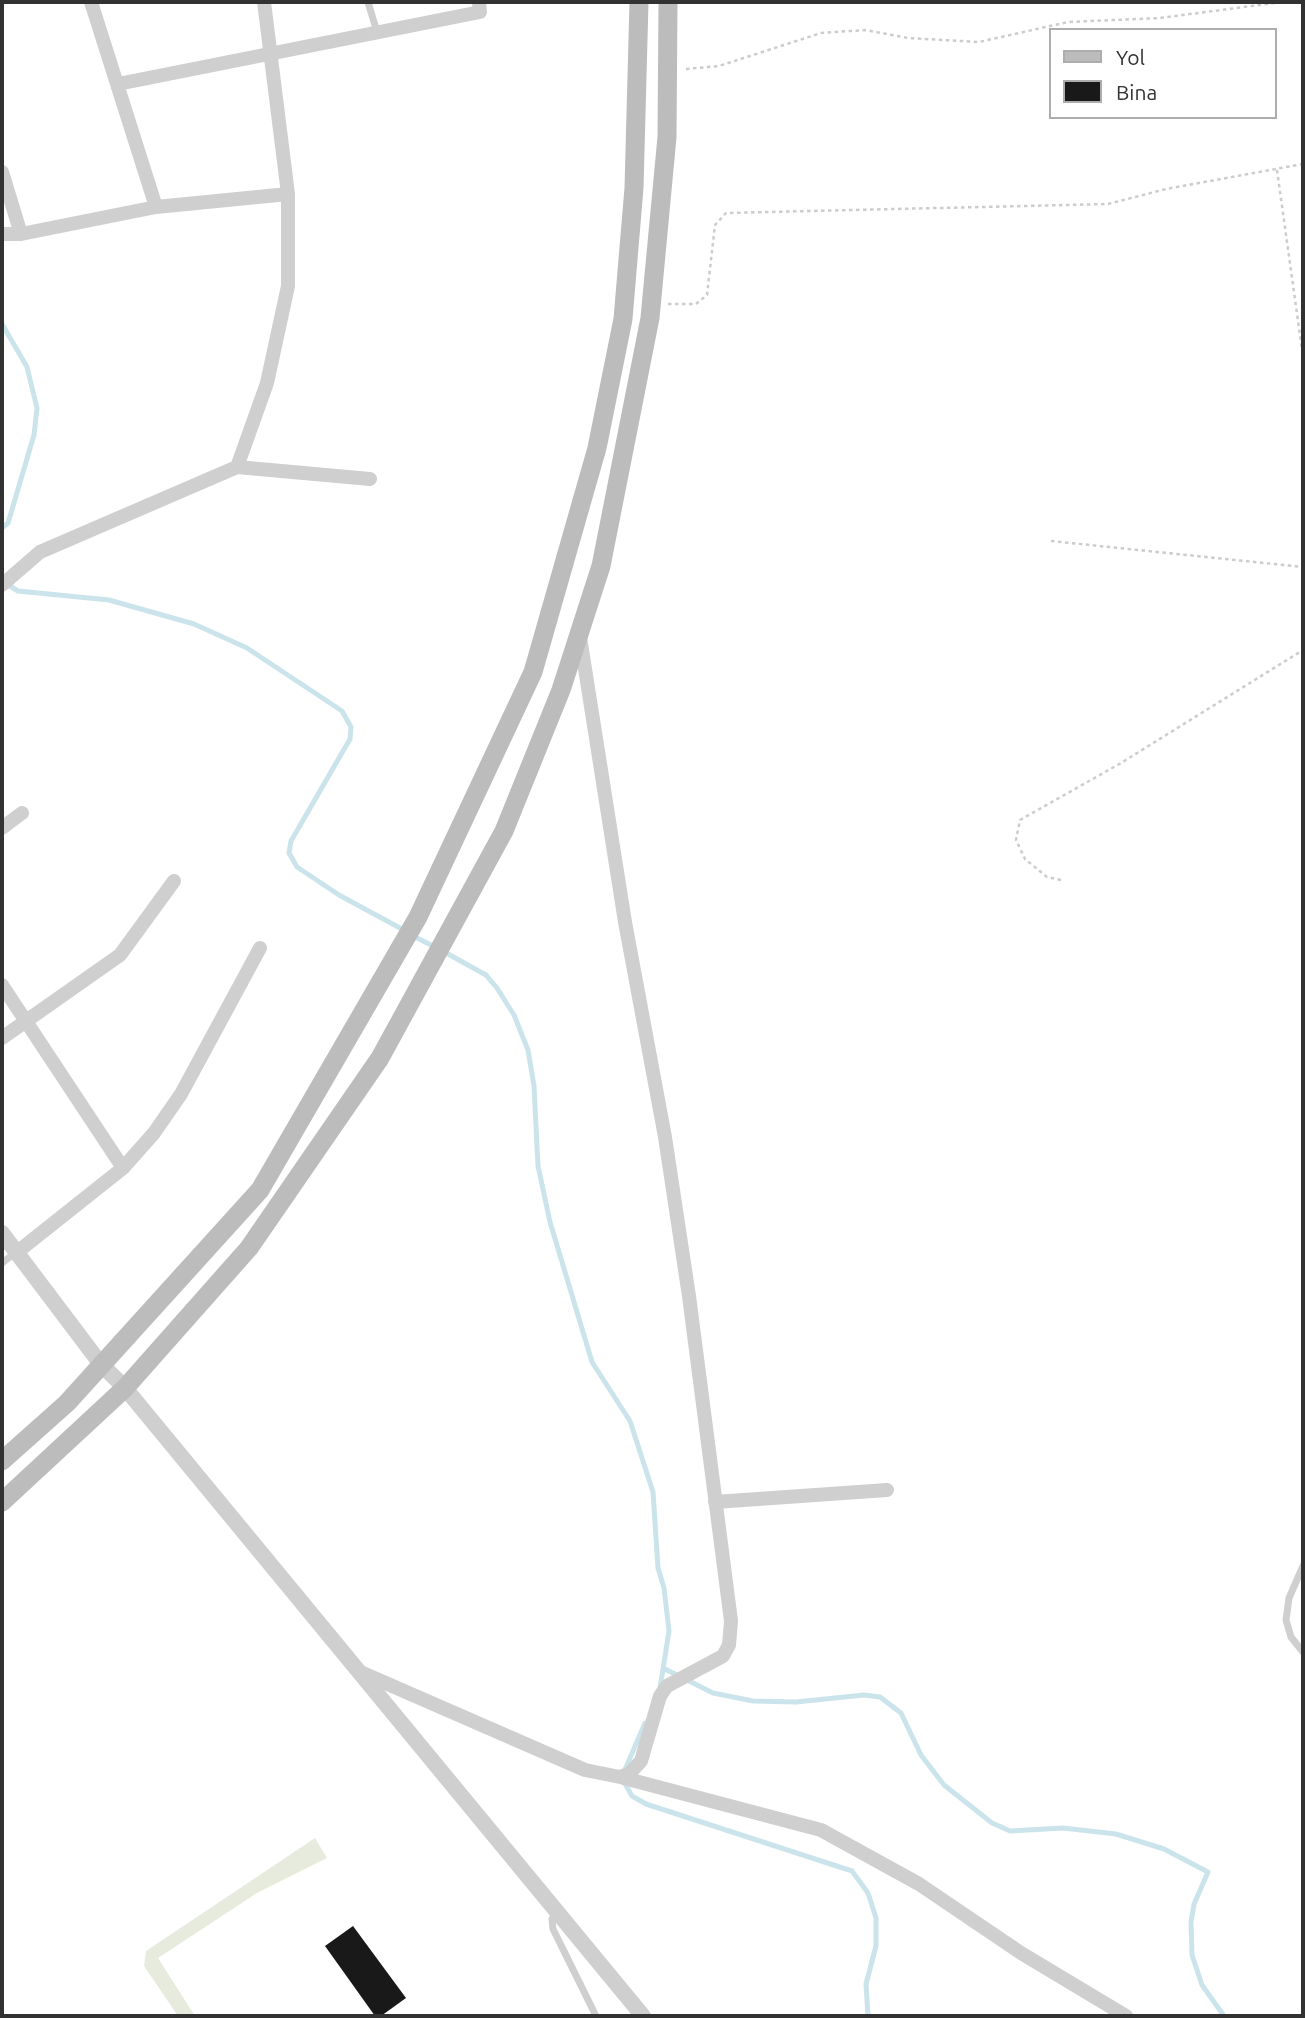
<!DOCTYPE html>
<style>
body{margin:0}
#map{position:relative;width:1305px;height:2018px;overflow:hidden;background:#fff;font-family:Ubuntu,sans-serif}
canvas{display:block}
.frame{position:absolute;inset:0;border:4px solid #323232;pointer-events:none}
.legend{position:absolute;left:1049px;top:28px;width:228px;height:91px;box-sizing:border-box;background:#fff;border:2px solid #adadad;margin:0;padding:9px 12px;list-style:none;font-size:21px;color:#323232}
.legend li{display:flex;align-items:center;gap:14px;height:35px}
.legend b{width:35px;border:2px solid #adadad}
</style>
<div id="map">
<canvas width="1305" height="2018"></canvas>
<div class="frame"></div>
<ul class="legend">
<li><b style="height:9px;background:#bcbcbc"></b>Yol</li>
<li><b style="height:19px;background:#191919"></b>Bina</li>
</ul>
</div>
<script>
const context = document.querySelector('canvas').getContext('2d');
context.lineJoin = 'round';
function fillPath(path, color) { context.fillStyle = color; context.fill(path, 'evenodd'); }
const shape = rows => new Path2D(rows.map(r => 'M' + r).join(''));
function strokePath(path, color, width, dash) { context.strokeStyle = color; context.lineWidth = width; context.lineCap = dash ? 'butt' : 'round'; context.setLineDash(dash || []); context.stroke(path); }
const green = shape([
 [315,1838,327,1858,257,1893,158,1958,195,2016,178,2016,144,1966,146,1951]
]);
const stream = shape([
 [2,324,27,367,37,408,34,435,8,523,2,528],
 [5,583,18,591,109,600,194,624,247,648,342,711,351,727,350,739,291,841,289,853,297,867,339,895,400,928],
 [417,938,431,945],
 [448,954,486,975,497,988,514,1015,528,1050,534,1086,538,1166,550,1222,592,1362,630,1421,653,1492,658,1568,664,1588,669,1631,660,1688],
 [665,1669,713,1693,753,1701,796,1702,864,1695,880,1697,901,1713,921,1755,944,1785,992,1823,1010,1831,1063,1828,1116,1834,1164,1849,1208,1872,1194,1904,1191,1922,1192,1955,1202,1985,1224,2016],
 [624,1772,645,1723],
 [624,1782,632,1796,646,1804,852,1871,868,1893,876,1918,876,1946,866,1984,868,2016]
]);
const building = shape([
 [353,1926,406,1998,381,2016,375,2016,325,1946]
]);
const path = shape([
 [686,69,719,66,821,33,865,30,908,38,979,42,1068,22,1160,18,1282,2],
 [1277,170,1303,357],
 [668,304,696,304,707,295,715,225,726,213,1108,204,1166,189,1303,164],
 [1051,541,1303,567],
 [1061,880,1047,877,1025,859,1016,840,1020,820,1121,763,1303,650]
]);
const service = shape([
 [368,2,377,32],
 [2,1263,15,1253],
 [1303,1566,1289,1598,1286,1620,1291,1637,1303,1652],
 [556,1913,552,1919,553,1929,596,2016]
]);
const minor = shape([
 [91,2,156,207],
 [118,84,480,12,479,2],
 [2,172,21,234],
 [2,234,21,234,156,207,288,194],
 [237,467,267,383,288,286,288,194,264,2],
 [2,585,40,552,237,467,370,479],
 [2,828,22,813],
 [2,985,123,1168],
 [2,1038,120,955,174,881],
 [16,1253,123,1168,154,1133,181,1094,260,948],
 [715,1502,887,1490],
 [358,1671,585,1770,620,1777,629,1774,641,1761,660,1696,667,1686,723,1656,729,1645,731,1621,689,1296,665,1137,625,922,580,637],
 [620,1777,821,1830,919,1884,1021,1953,1126,2016]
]);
const tertiary = shape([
 [2,1233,100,1363,125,1388,643,2016]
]);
const secondary = shape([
 [2,1461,67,1403,260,1190,418,917,533,672,597,448,623,319,634,188,639,2],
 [2,1502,125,1388,249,1248,380,1058,504,831,561,690,601,566,650,318,667,137,668,2]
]);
fillPath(green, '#e7ebde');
strokePath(stream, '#cbe4eb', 5);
fillPath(building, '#191919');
strokePath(path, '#ccc', 2.5, [3.5, 3.5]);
strokePath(service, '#cfcfcf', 7);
strokePath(minor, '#cfcfcf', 14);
strokePath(tertiary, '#cfcfcf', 16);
strokePath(secondary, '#bcbcbc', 19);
</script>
